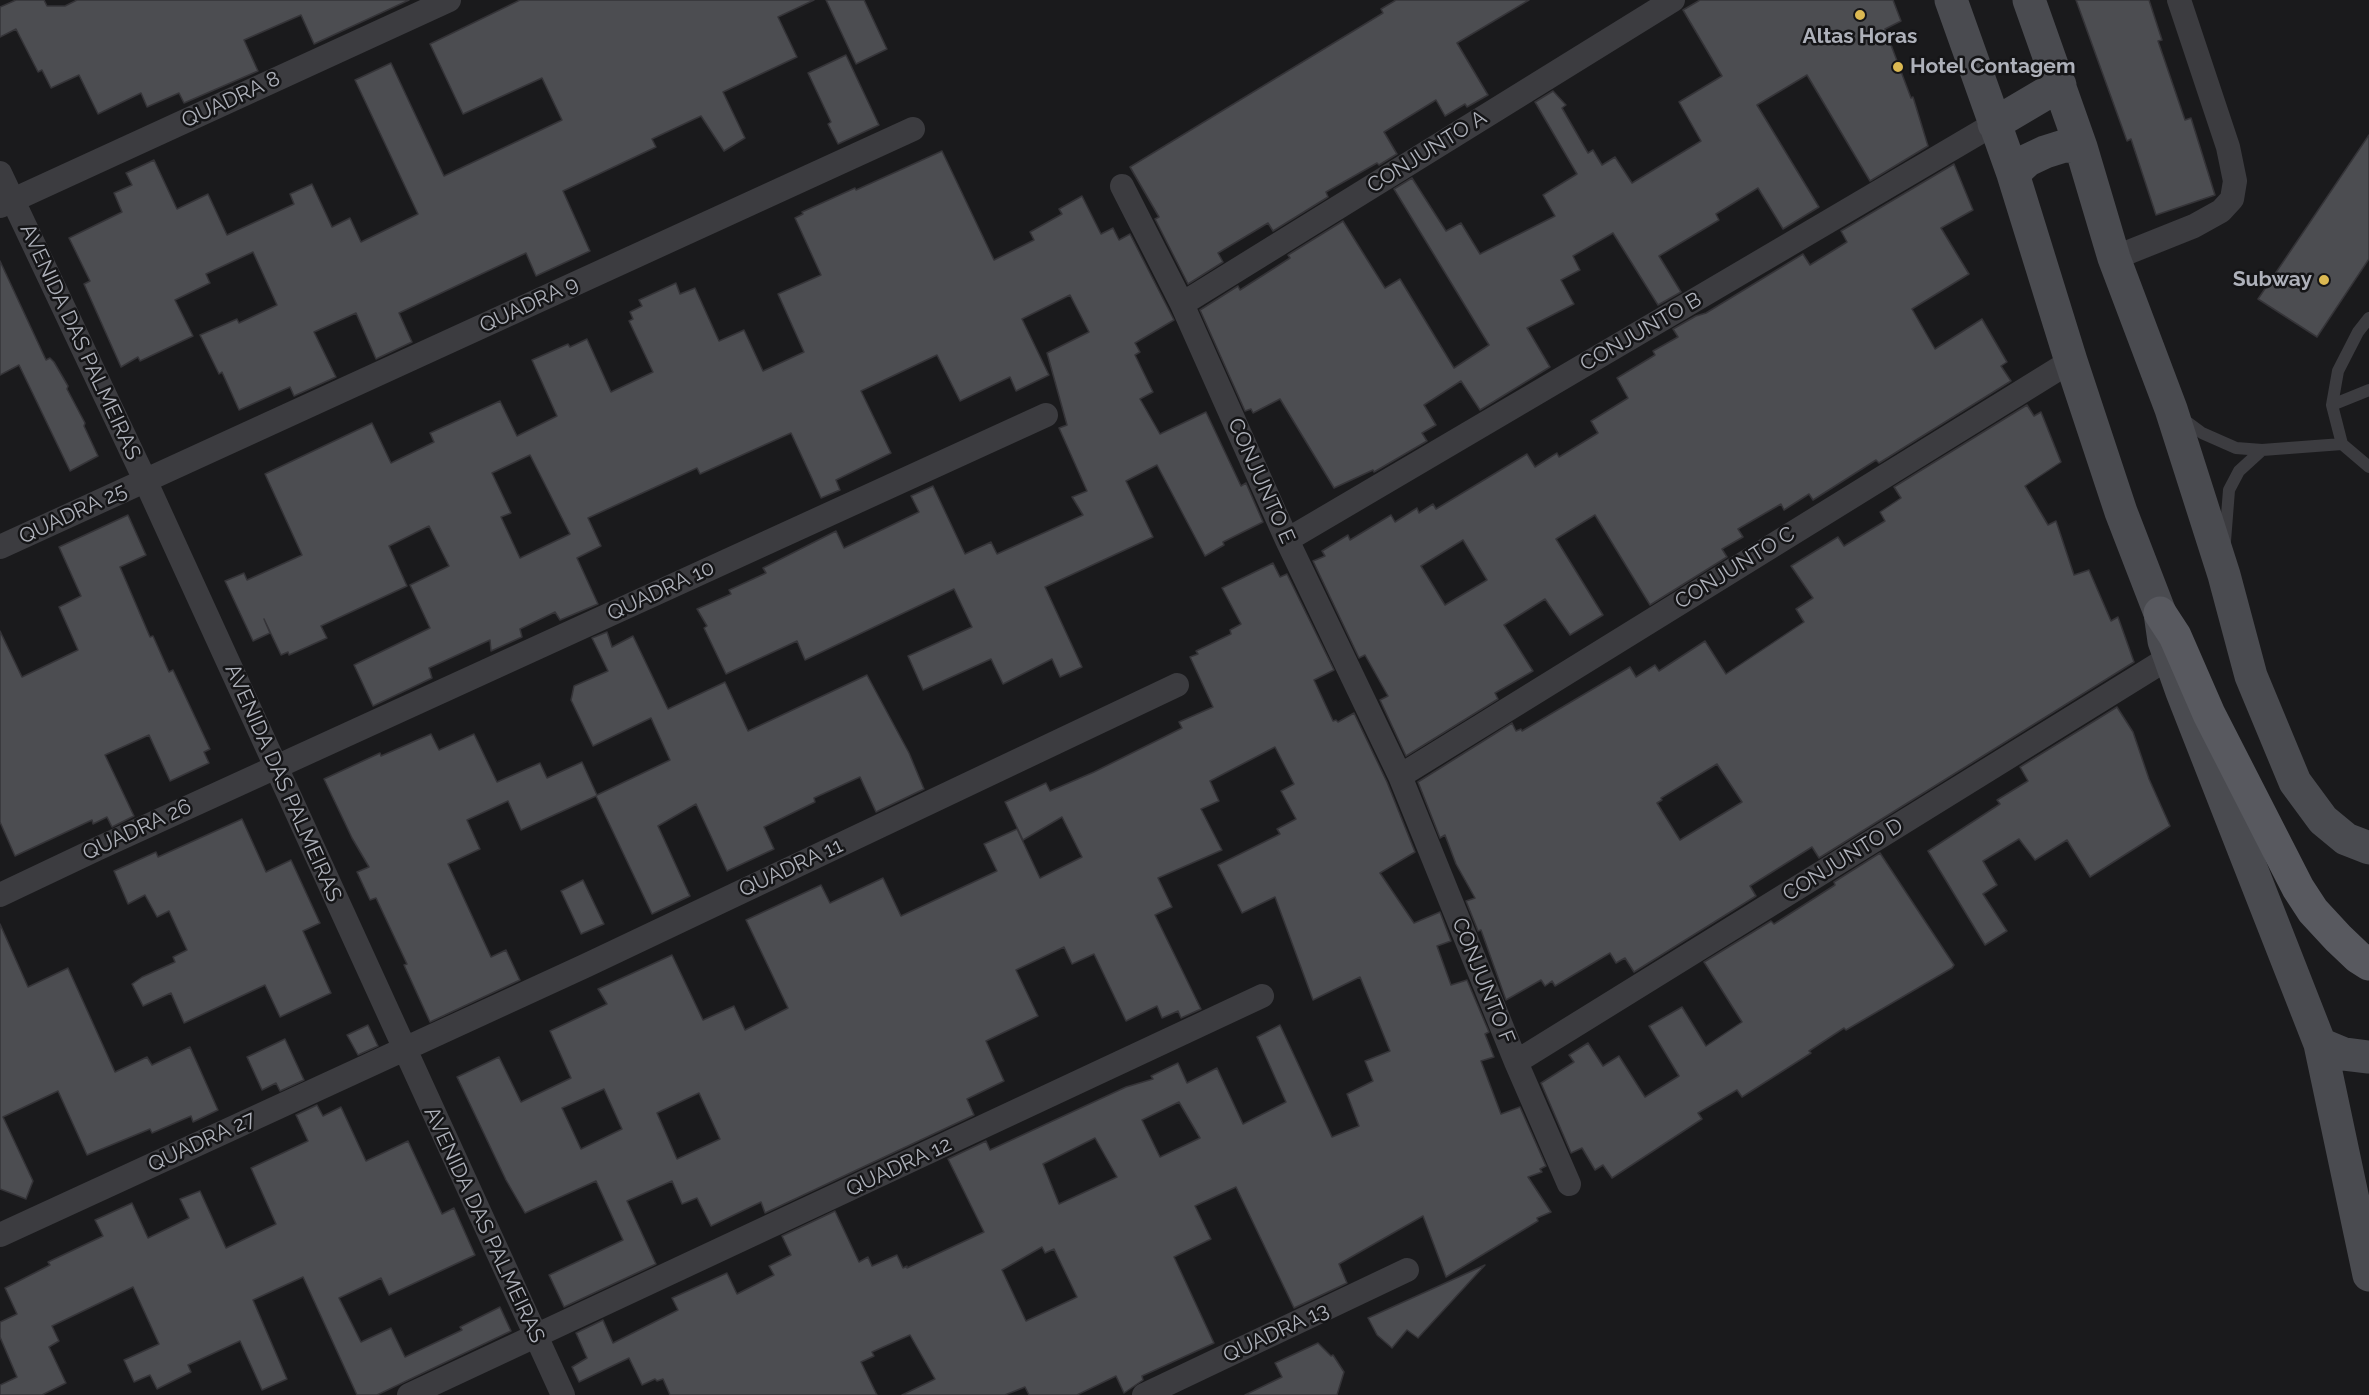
<!DOCTYPE html>
<style>
body{margin:0}
canvas{display:block;background:#1a1a1c}
</style>
<canvas width="2369" height="1395"></canvas>
<script>
const context = document.querySelector('canvas').getContext('2d');
context.lineJoin = 'round';
function fillPath(path, color) { context.fillStyle = color; context.fill(path, 'evenodd'); }
const shape = rows => new Path2D(rows.map(r => 'M' + r).join(''));
function strokePath(path, color, width, dash) { context.strokeStyle = color; context.lineWidth = width; context.lineCap = dash ? 'butt' : 'round'; context.setLineDash(dash || []); context.stroke(path); }
function write(font, color, halo, rows, align = 'center') {
  context.font = font + ' Raleway,sans-serif'; context.lineWidth = 5; context.setLineDash([]); context.textBaseline = 'middle'; context.strokeStyle = halo; context.fillStyle = color; for (const [text, x, y, turn = 0] of rows) {
    context.save(); context.translate(x, y); context.rotate((+turn || 0) * Math.PI / 180); context.textAlign = isNaN(turn) ? turn : align; if (halo) context.strokeText(text, 0, 0); context.fillText(text, 0, 0); context.restore();
  }
}
const building = shape([
 [16,0,44,0,47,6,65,6,77,0,409,0,314,44,301,15,244,40,258,71,184,103,179,93,147,107,141,93,98,114,79,75,51,88,42,70,38,72,16,29,0,37,0,7,16,0],
 [520,0,814,0,778,17,797,57,723,92,745,138,724,151,701,116,652,139,656,147,563,191,590,251,536,276,526,253,399,313,412,342,376,359,356,313,314,332,336,377,294,396,290,387,239,410,222,372,219,374,200,335,237,319,239,323,277,305,253,252,206,274,210,283,175,300,193,336,140,361,138,357,121,367,84,284,90,281,69,238,122,212,114,193,132,185,126,173,154,160,177,209,208,194,227,235,294,204,290,194,312,184,332,227,350,218,361,242,418,214,355,80,391,63,444,176,562,120,542,78,463,114,430,44,520,0],
 [826,0,864,0,887,49,856,64,826,0],
 [1396,0,1529,0,1457,43,1488,95,1467,107,1465,104,1445,116,1436,100,1384,132,1397,154,1379,165,1377,163,1326,192,1328,197,1273,231,1268,223,1218,253,1223,262,1188,284,1155,219,1159,217,1130,167,1383,13,1381,9,1396,0],
 [1700,0,1893,0,1901,21,1885,29,1911,98,1913,97,1928,146,1870,181,1807,75,1757,105,1819,207,1783,229,1758,188,1716,214,1719,220,1659,256,1681,292,1658,305,1613,233,1573,256,1580,270,1561,280,1574,304,1527,328,1550,367,1480,410,1461,381,1424,405,1436,425,1422,433,1427,441,1374,472,1373,470,1334,488,1280,399,1253,413,1251,409,1245,411,1200,310,1238,286,1240,290,1290,258,1288,255,1343,221,1385,288,1400,279,1454,368,1489,345,1394,189,1412,178,1446,231,1461,223,1480,254,1555,216,1543,195,1577,174,1535,102,1553,91,1566,105,1562,108,1588,153,1593,150,1602,165,1615,157,1632,183,1701,141,1679,102,1722,76,1683,10,1700,0],
 [2076,0,2149,0,2162,40,2158,41,2185,120,2191,118,2215,195,2156,215,2131,139,2127,141,2076,0],
 [846,55,879,125,838,144,828,124,831,122,808,73,846,55],
 [2369,135,2369,259,2317,337,2258,299,2369,135],
 [942,151,994,260,1034,240,1030,232,1062,214,1059,209,1082,196,1101,234,1113,228,1119,240,1130,234,1174,320,1135,343,1140,352,1135,355,1153,392,1140,399,1160,434,1206,412,1241,486,1246,483,1263,522,1223,542,1224,545,1205,556,1157,465,1126,481,1153,537,1045,587,1082,667,1060,677,1052,659,1003,684,991,659,923,690,908,656,972,627,954,589,805,660,797,641,726,674,704,628,707,626,697,609,731,594,729,590,766,573,763,568,836,531,844,548,919,512,911,496,933,486,965,554,991,542,997,554,1083,515,1072,497,1087,491,1059,428,1067,425,1047,353,1089,332,1070,295,1022,319,1049,375,1016,391,1010,377,960,401,937,355,861,391,891,453,836,480,840,490,821,498,791,433,700,474,697,468,588,518,601,546,577,558,598,604,560,620,555,612,520,629,522,637,491,651,490,640,429,668,432,678,373,706,354,665,430,628,410,585,449,566,429,526,389,546,407,586,321,626,327,638,289,655,288,652,281,655,264,619,270,633,253,641,225,581,244,573,247,580,302,555,265,474,372,423,391,463,434,442,430,433,500,401,517,436,557,416,532,360,568,344,570,347,587,339,611,392,653,372,629,321,633,319,630,312,642,306,639,300,676,283,680,294,695,288,719,341,744,330,763,371,804,352,778,294,821,275,795,218,803,214,802,212,855,188,856,190,942,151],
 [530,455,570,534,520,558,501,517,511,513,492,473,530,455],
 [1954,164,1973,210,1941,228,1969,274,1912,309,1935,349,1982,319,2007,362,2001,366,2011,381,1879,463,1876,460,1813,500,1809,494,1784,510,1781,504,1738,529,1743,537,1722,549,1727,557,1650,605,1595,515,1556,539,1603,615,1570,635,1545,599,1504,625,1533,671,1495,693,1498,699,1406,756,1380,700,1388,696,1365,655,1359,658,1313,561,1325,556,1322,551,1348,535,1350,540,1391,515,1395,522,1417,508,1419,513,1433,504,1436,509,1527,454,1535,467,1557,453,1559,457,1598,433,1591,421,1628,398,1617,378,1655,355,1653,351,1678,337,1673,329,1696,316,1706,313,1803,254,1810,265,1847,242,1841,231,1954,164],
 [1463,540,1487,580,1445,605,1421,566,1463,540],
 [0,261,46,360,50,358,54,362,68,386,67,389,85,423,84,426,98,456,70,471,19,365,0,375,0,261],
 [2027,405,2034,416,2041,412,2061,462,2025,486,2048,525,2056,521,2074,575,2089,570,2111,621,2118,617,2134,662,1819,858,1812,847,1750,886,1756,896,1634,972,1625,958,1616,963,1610,953,1555,986,1552,981,1545,986,1541,980,1506,1000,1481,930,1478,931,1466,901,1475,898,1456,864,1445,835,1440,838,1418,782,1512,723,1516,731,1521,729,1522,731,1630,667,1636,677,1655,665,1659,671,1705,641,1726,674,1804,622,1796,609,1813,598,1791,566,1838,537,1844,546,1885,521,1880,512,1901,498,1894,487,2027,405],
 [1717,764,1742,802,1680,840,1657,803,1662,800,1661,798,1717,764],
 [128,515,146,555,120,567,150,637,153,636,169,672,173,670,210,749,204,752,209,763,170,781,149,735,105,755,134,816,112,827,107,817,93,824,92,820,15,856,0,822,0,631,22,677,78,650,59,607,81,596,59,547,128,515],
 [1273,563,1280,577,1287,574,1334,670,1314,680,1333,721,1336,720,1338,722,1354,713,1387,782,1415,852,1380,873,1414,923,1440,912,1451,941,1437,946,1451,985,1467,980,1489,1032,1485,1034,1494,1057,1481,1061,1501,1114,1520,1107,1546,1166,1540,1169,1542,1172,1528,1177,1551,1212,1537,1218,1538,1221,1446,1277,1423,1216,1339,1264,1347,1283,1294,1308,1236,1187,1195,1206,1211,1239,1174,1257,1214,1343,1142,1376,1143,1380,1124,1393,1116,1376,1077,1395,1029,1395,1025,1387,1005,1395,902,1395,935,1379,910,1335,872,1352,874,1356,861,1362,877,1395,670,1395,663,1379,657,1381,655,1379,642,1385,629,1358,579,1382,572,1367,587,1358,576,1333,603,1320,613,1343,678,1310,672,1298,727,1273,737,1294,774,1275,769,1266,791,1255,782,1236,835,1211,859,1262,868,1257,872,1266,897,1255,903,1268,907,1266,907,1268,984,1232,948,1159,986,1141,990,1150,1126,1087,1153,1079,1151,1076,1178,1063,1187,1083,1217,1068,1243,1124,1286,1102,1257,1037,1280,1025,1332,1137,1359,1126,1347,1094,1373,1081,1365,1061,1390,1051,1360,977,1313,1000,1275,897,1242,913,1218,865,1280,834,1277,829,1296,819,1281,791,1294,784,1275,747,1210,781,1219,801,1201,809,1222,850,1158,878,1172,907,1155,915,1201,1009,1181,1018,1178,1011,1162,1018,1157,1006,1126,1021,1094,954,1072,964,1064,947,1016,970,1038,1016,986,1041,1004,1081,967,1099,974,1115,765,1213,761,1202,711,1226,697,1198,682,1204,672,1181,627,1201,656,1264,564,1307,549,1275,623,1240,596,1181,525,1213,506,1180,457,1077,499,1057,521,1102,571,1078,550,1031,607,1004,598,989,672,955,703,1020,734,1006,745,1030,788,1008,746,920,821,885,830,903,883,878,901,916,997,871,984,844,1017,829,1040,878,1082,857,1062,817,1023,840,1005,802,1046,783,1050,791,1094,772,1182,728,1179,722,1213,707,1190,657,1198,654,1196,651,1231,634,1230,630,1241,624,1222,588,1273,563],
 [604,1089,622,1129,581,1149,562,1108,604,1089],
 [699,1093,720,1139,677,1159,657,1113,699,1093],
 [1179,1102,1200,1138,1160,1157,1142,1120,1179,1102],
 [1095,1138,1117,1177,1059,1204,1043,1164,1095,1138],
 [1042,1247,1045,1253,1054,1249,1077,1297,1026,1321,1002,1270,1042,1247],
 [607,632,612,647,633,636,668,709,725,682,748,731,867,675,909,753,924,789,876,812,860,777,814,798,815,802,764,827,774,849,727,871,696,804,658,826,690,896,652,914,596,796,521,830,508,801,467,820,480,849,448,864,491,957,506,950,520,980,430,1022,404,965,407,964,376,898,370,900,357,872,369,867,352,838,324,779,380,753,381,756,431,734,439,750,474,734,497,782,540,763,547,778,582,762,597,795,670,760,651,718,593,746,571,700,574,686,608,671,592,638,607,632],
 [2117,707,2133,732,2149,779,2170,826,2090,877,2067,840,2035,860,2019,839,1983,861,1997,885,1983,894,2007,931,1985,945,1928,851,2000,804,1997,800,2028,781,2020,767,2117,707],
 [242,819,266,872,291,860,320,923,303,931,331,993,280,1017,265,985,184,1023,171,993,143,1006,132,984,142,977,175,962,173,957,187,950,169,911,157,917,145,895,128,904,114,871,156,852,158,857,242,819],
 [1880,853,1954,965,1952,968,1846,1030,1844,1028,1809,1051,1811,1053,1742,1097,1737,1090,1698,1113,1702,1119,1612,1178,1603,1165,1595,1170,1582,1148,1571,1153,1541,1083,1574,1062,1569,1055,1588,1043,1603,1066,1619,1056,1645,1097,1679,1076,1649,1026,1682,1007,1706,1046,1742,1022,1704,962,1771,921,1774,924,1835,885,1834,882,1880,853],
 [583,880,604,924,581,934,561,891,583,880],
 [0,924,28,987,68,968,115,1072,147,1057,152,1065,190,1047,218,1110,193,1122,191,1116,152,1133,150,1129,87,1155,58,1091,3,1117,33,1181,26,1199,0,1189,0,924],
 [368,1025,378,1046,358,1055,347,1035,368,1025],
 [285,1039,304,1080,280,1091,276,1083,262,1090,247,1057,285,1039],
 [317,1105,323,1116,341,1107,366,1161,408,1141,442,1214,454,1208,475,1255,389,1295,381,1278,339,1298,361,1342,391,1328,405,1357,462,1330,460,1327,500,1307,511,1331,377,1395,357,1395,303,1277,253,1300,287,1379,262,1390,240,1341,188,1365,191,1372,157,1389,150,1375,134,1382,124,1360,159,1344,133,1287,52,1326,59,1341,49,1347,66,1383,42,1395,0,1395,0,1385,17,1377,0,1337,0,1322,17,1314,5,1288,50,1265,48,1262,103,1236,95,1220,132,1203,148,1238,189,1218,180,1199,200,1191,226,1248,276,1224,251,1168,308,1141,296,1115,317,1105],
 [1485,1265,1418,1338,1407,1330,1392,1348,1377,1335,1368,1318,1485,1265],
 [1318,1343,1331,1356,1333,1355,1344,1372,1337,1395,1245,1395,1282,1377,1275,1363,1318,1343]
]);
const service = shape([
 [2332,405,2369,390],
 [2183,419,2202,433,2236,448,2262,450,2342,444,2369,467],
 [2342,444,2332,405,2338,371,2358,332,2369,318],
 [2225,541,2229,490,2239,471,2262,450]
]);
const minor = shape([
 [0,173,145,480,563,1395],
 [1122,186,1182,304,1287,540,1400,776,1516,1062,1569,1184],
 [0,206,449,0],
 [2114,258,2194,226,2221,211,2232,199,2235,181,2228,147,2179,0],
 [1182,304,1673,0],
 [1287,540,1994,124],
 [0,547,913,129],
 [1400,776,2071,361],
 [0,895,99,848,1046,415],
 [1516,1062,2170,657],
 [0,1235,587,965,1177,685],
 [409,1395,1262,996],
 [1144,1395,1407,1270]
]);
const secondary = shape([
 [1951,0,2013,174,2071,361,2121,512,2160,613,2164,641,2182,692,2320,1044,2369,1275],
 [2029,0,2081,147,2114,258,2171,409,2224,575,2251,676,2295,782,2323,820,2346,839,2369,848],
 [1994,124,2060,85],
 [2013,174,2028,160,2045,152,2064,146,2081,147],
 [2320,1044,2344,1054,2369,1057]
]);
const primary = shape([
 [2160,613,2175,636,2209,714,2298,888,2313,911,2338,938,2358,957,2369,964]
]);
const markers = [
 [1860,15,6,"#dcb952"],
 [1898,67,6,"#dcb952"],
 [2324,280,6,"#dcb952"]
];
const poiNames = [
 ["Altas Horas",1860,37],
 ["Hotel Contagem",1910,67,"left"],
 ["Subway",2312,280,"right"]
];
const streetNames = [
 ["QUADRA 8",231,100,-25],
 ["CONJUNTO A",1427,152,-32],
 ["QUADRA 9",529,305,-25],
 ["CONJUNTO B",1641,332,-30],
 ["AVENIDA DAS PALMEIRAS",80,342,65],
 ["CONJUNTO E",1261,481,66],
 ["QUADRA 25",73,514,-25],
 ["CONJUNTO C",1735,568,-32],
 ["QUADRA 10",661,591,-25],
 ["AVENIDA DAS PALMEIRAS",283,783,66],
 ["QUADRA 26",137,830,-25],
 ["CONJUNTO D",1843,860,-32],
 ["QUADRA 11",791,868,-25],
 ["CONJUNTO F",1483,981,68],
 ["QUADRA 27",202,1142,-25],
 ["QUADRA 12",899,1167,-25],
 ["AVENIDA DAS PALMEIRAS",484,1225,65],
 ["QUADRA 13",1276,1333,-25]
];
fillPath(building, '#4c4d51');
strokePath(building, '#353438', 1.5);
strokePath(service, '#3c3c40', 12);
strokePath(minor, '#3c3c40', 24);
strokePath(secondary, '#4a4b50', 33);
strokePath(primary, '#58595f', 33);
for (const [x, y, r, color] of markers) { const dot = new Path2D(); dot.arc(x, y, r, 0, 2 * Math.PI); context.fillStyle = color; context.fill(dot); strokePath(dot, '#151517', 2); }
write('bold 21px', '#aeb1ba', '#151517', poiNames);
write('21px', '#aeb1ba', '#151517', streetNames);
</script>
